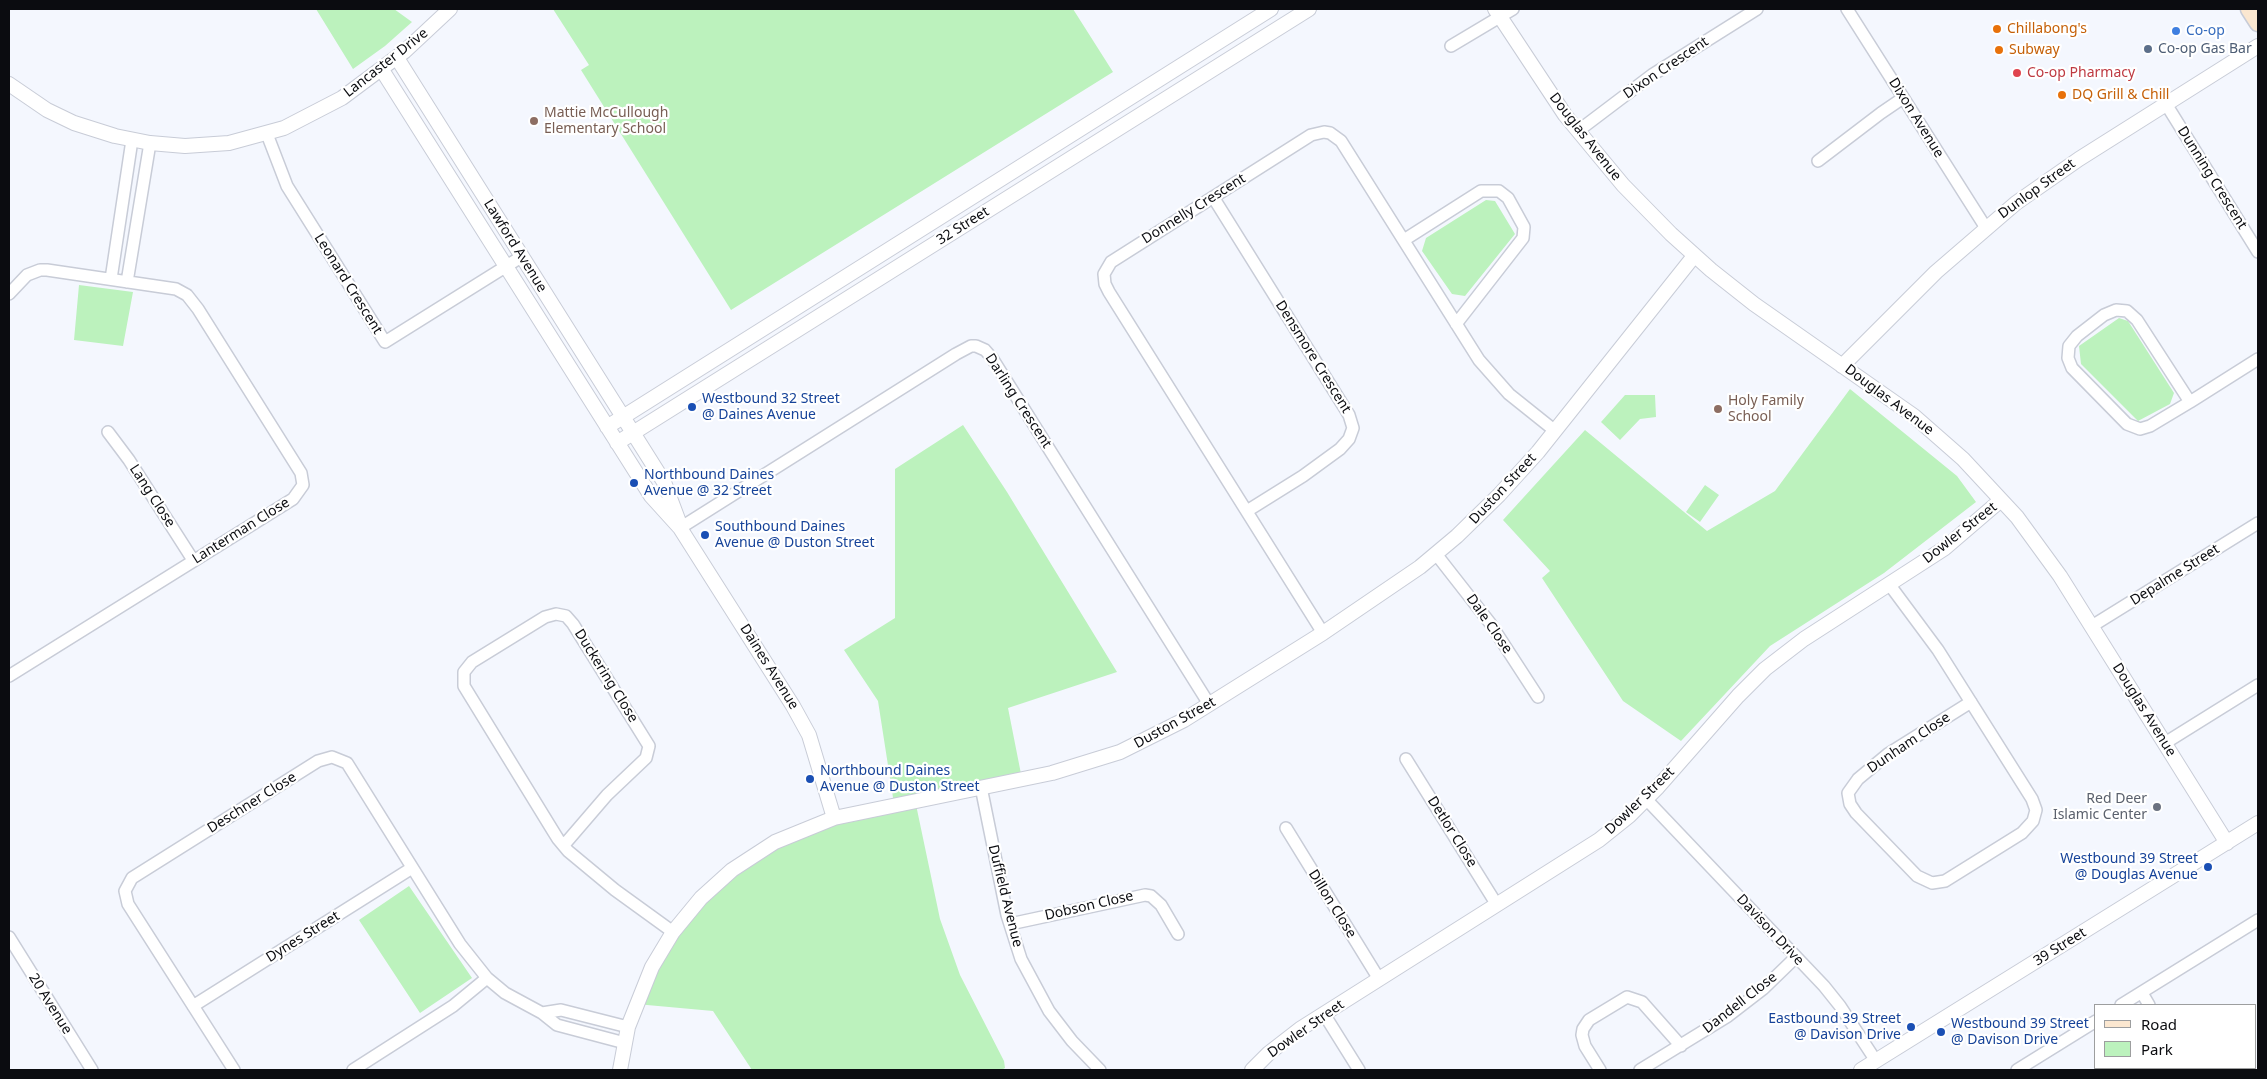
<!DOCTYPE html>
<style>
body{margin:0}
#map{position:relative;width:2267px;height:1079px;overflow:hidden;background:#f4f7fe;font-family:"Noto Sans",sans-serif}
canvas{display:block}
.frame{position:absolute;inset:0;border:10px solid #0b0c10;pointer-events:none}
.legend{position:absolute;left:2094px;top:1004px;width:162px;height:65px;box-sizing:border-box;background:#fff;border:1px solid #9d9e9f;margin:0;padding:6px 9px;list-style:none;font-size:15px;color:#0b0c10}
.legend li{display:flex;align-items:center;gap:10px;height:25px}
.legend b{width:25px;border:1px solid #9d9e9f}
</style>
<div id="map">
<canvas width="2267" height="1079"></canvas>
<div class="frame"></div>
<ul class="legend">
<li><b style="height:6px;background:#fbe7d0"></b>Road</li>
<li><b style="height:14px;background:#bcf2bd"></b>Park</li>
</ul>
</div>
<script>
const context = document.querySelector('canvas').getContext('2d');
context.lineJoin = 'round';
function fillPath(path, color) { context.fillStyle = color; context.fill(path, 'evenodd'); }
const shape = rows => new Path2D(rows.map(r => 'M' + r).join(''));
function strokePath(path, color, width, dash) { context.strokeStyle = color; context.lineWidth = width; context.lineCap = dash ? 'butt' : 'round'; context.setLineDash(dash || []); context.stroke(path); }
function write(font, color, halo, rows, align = 'center') {
  context.font = font + ' "Noto Sans",sans-serif'; context.lineWidth = 4.5; context.setLineDash([]); context.textBaseline = 'middle'; context.strokeStyle = halo; context.fillStyle = color; for (const [text, x, y, turn = 0] of rows) {
    context.save(); context.translate(x, y); context.rotate((+turn || 0) * Math.PI / 180); context.textAlign = isNaN(turn) ? turn : align; if (halo) context.strokeText(text, 0, 0); context.fillText(text, 0, 0); context.restore();
  }
}
const green = shape([
 [316,9,394,9,412,22,385,46,353,69],
 [553,9,1073,9,1113,72,731,310,581,70,589,65],
 [1486,200,1495,201,1515,234,1465,296,1452,294,1422,251,1426,238],
 [79,285,133,292,123,346,74,340],
 [2119,318,2128,321,2174,393,2170,404,2138,421,2081,364,2079,346],
 [1850,389,1957,476,1976,502,1884,573,1770,646,1681,741,1623,701,1542,578,1550,571,1503,520,1585,430,1707,531,1775,491],
 [1625,395,1655,395,1656,417,1640,419,1620,440,1601,422],
 [963,425,1007,492,1117,672,1008,708,1022,779,915,800,940,919,960,975,1004,1061,1005,1068,1001,1070,752,1070,713,1011,636,1004,687,915,775,842,894,804,878,701,844,650,895,618,895,469],
 [1705,485,1719,495,1700,522,1686,512],
 [409,886,472,978,420,1013,359,920]
]);
const minor = shape([
 [1847,9,1986,228],
 [1451,46,1513,9],
 [2166,104,2258,252],
 [1578,131,1652,75,1757,9],
 [267,134,287,186,385,342,521,257],
 [1818,161,1881,113,1903,98],
 [1213,197,1349,415,1353,428,1349,439,1340,449,1303,476,1247,511],
 [1404,240,1481,191,1499,191,1508,198,1524,227,1523,238,1456,324],
 [111,279,132,140],
 [127,282,150,143],
 [9,294,27,275,40,270,47,270,176,289,187,295,198,309,301,473,303,485,293,499,9,676],
 [2190,402,2137,320,2127,311,2116,310,2104,315,2077,336,2069,346,2068,358,2072,368,2127,424,2140,429,2150,426,2190,402,2258,359],
 [108,432,129,460,193,560],
 [680,528,956,354,971,346,976,346,985,350,992,358,1209,704],
 [1436,554,1490,623,1538,697],
 [1889,584,1938,650,2032,799,2036,810,2033,821,2022,833,1945,881,1932,883,1917,876,1856,813,1850,804,1848,793,1858,779,1888,754,1971,702],
 [2092,626,2258,523],
 [1323,633,1109,292,1105,284,1104,274,1111,262,1311,135,1324,132,1330,133,1341,141,1479,360,1509,394,1554,430],
 [2165,743,2258,685],
 [1406,759,1497,905],
 [981,787,1007,915,1021,959,1049,1011,1072,1041,1100,1070],
 [1646,799,1824,986,1840,1006,1876,1061],
 [1286,828,1379,979],
 [564,845,607,795,646,758,649,746,573,624,566,616,556,614,545,617,472,662,464,672,464,686,553,831,558,839,568,851,615,890,673,932],
 [1010,924,1145,895,1151,896,1161,905,1178,934],
 [9,937,92,1070],
 [2142,993,2149,1005],
 [2121,1005,2258,920],
 [193,1006,412,868],
 [542,1013,561,1010,628,1027],
 [1324,1014,1359,1070],
 [234,1070,128,904,125,891,132,878,318,761,332,757,347,763,460,944,487,978,505,993,542,1013,557,1025,625,1043],
 [353,1070,453,1006,487,978],
 [1600,1070,1585,1046,1582,1035,1583,1029,1589,1020,1627,997,1642,1002,1681,1046],
 [1640,1070,1728,1016,1763,989,1796,957],
 [2017,1070,2096,1021]
]);
const tertiary = shape([
 [1495,9,1565,115,1623,185,1671,234,1711,270,1754,304,1914,416,1963,459,2017,517,2060,576,2227,843],
 [397,58,664,482,679,522],
 [382,70,651,496,680,528,793,706,809,735,834,818],
 [9,84,47,110,74,123,115,136,150,143,185,146,229,143,284,128,342,98,405,51,450,9],
 [1842,366,1936,272,2016,203,2079,159,2258,46],
 [607,427,1271,9],
 [617,443,1309,9],
 [620,1070,628,1027,652,967,673,932,701,898,732,870,775,842,834,818,1052,773,1120,752,1184,720,1323,633,1420,567,1457,536,1499,495,1538,452,1694,256],
 [1252,1070,1269,1053,1300,1029,1599,840,1629,816,1658,787,1738,696,1765,669,1804,639,1945,548,2001,500],
 [1861,1070,2258,823]
]);
const secondary = shape([
 [2249,9,2258,23]
]);
const markers = [
 [1997,29,5,"#e8710a"],
 [2176,31,5,"#3f7fe0"],
 [2148,49,5,"#5c6f8a"],
 [1999,50,5,"#e8710a"],
 [2017,73,5,"#e0444e"],
 [2062,95,5,"#e8710a"],
 [534,121,5,"#8d6e63"],
 [692,407,5,"#1a4fb4"],
 [1718,409,5,"#8d6e63"],
 [634,483,5,"#1a4fb4"],
 [705,535,5,"#1a4fb4"],
 [810,779,5,"#1a4fb4"],
 [2157,807,5,"#6b7280"],
 [2208,867,5,"#1a4fb4"],
 [1911,1027,5,"#1a4fb4"],
 [1941,1032,5,"#1a4fb4"]
];
const foodNames = [
 ["Chillabong's",2007,29],
 ["Subway",2009,50],
 ["DQ Grill & Chill",2072,95]
];
const shopNames = [
 ["Co-op",2186,31]
];
const serviceNames = [
 ["Co-op Gas Bar",2158,49]
];
const streetNames = [
 ["Lancaster Drive",386,63,-38],
 ["Dixon Crescent",1666,68,-34],
 ["Dixon Avenue",1916,118,58],
 ["Douglas Avenue",1585,137,52],
 ["Dunning Crescent",2212,178,58],
 ["Dunlop Street",2037,189,-36],
 ["Donnelly Crescent",1194,209,-32],
 ["32 Street",963,226,-32],
 ["Lawford Avenue",515,246,58],
 ["Leonard Crescent",348,284,58],
 ["Densmore Crescent",1313,357,58],
 ["Douglas Avenue",1889,400,37],
 ["Darling Crescent",1018,401,57],
 ["Duston Street",1503,489,-47],
 ["Lang Close",152,496,57],
 ["Lanterman Close",241,531,-32],
 ["Dowler Street",1960,533,-38],
 ["Depalme Street",2175,575,-32],
 ["Dale Close",1489,624,55],
 ["Daines Avenue",769,667,58],
 ["Duckering Close",606,676,58],
 ["Douglas Avenue",2144,710,58],
 ["Duston Street",1175,723,-29],
 ["Dunham Close",1909,743,-34],
 ["Dowler Street",1640,801,-44],
 ["Deschner Close",252,803,-32],
 ["Detlor Close",1452,832,58],
 ["Duffield Avenue",1005,896,76],
 ["Dillon Close",1332,904,58],
 ["Dobson Close",1089,906,-13],
 ["Davison Drive",1770,930,47],
 ["Dynes Street",303,937,-32],
 ["39 Street",2060,947,-32],
 ["Dandell Close",1740,1003,-38],
 ["20 Avenue",50,1004,58],
 ["Dowler Street",1306,1029,-35]
];
const healthNames = [
 ["Co-op Pharmacy",2027,73]
];
const educationNames = [
 ["Mattie McCullough",544,113],
 ["Elementary School",544,129],
 ["Holy Family",1728,401],
 ["School",1728,417]
];
const transitNames = [
 ["Westbound 32 Street",702,399],
 ["@ Daines Avenue",702,415],
 ["Northbound Daines",644,475],
 ["Avenue @ 32 Street",644,491],
 ["Southbound Daines",715,527],
 ["Avenue @ Duston Street",715,543],
 ["Northbound Daines",820,771],
 ["Avenue @ Duston Street",820,787],
 ["Westbound 39 Street",2198,859,"right"],
 ["@ Douglas Avenue",2198,875,"right"],
 ["Eastbound 39 Street",1901,1019,"right"],
 ["@ Davison Drive",1901,1035,"right"],
 ["Westbound 39 Street",1951,1024],
 ["@ Davison Drive",1951,1040]
];
const worshipNames = [
 ["Red Deer",2147,799],
 ["Islamic Center",2147,815]
];
fillPath(green, '#bcf2bd');
strokePath(minor, '#c8ccd7', 14);
strokePath(tertiary, '#c8ccd7', 16);
strokePath(secondary, '#c8ccd7', 19);
strokePath(minor, '#fff', 11);
strokePath(tertiary, '#fff', 14);
strokePath(secondary, '#fbe7d0', 16);
for (const [x, y, r, color] of markers) { const dot = new Path2D(); dot.arc(x, y, r, 0, 2 * Math.PI); context.fillStyle = color; context.fill(dot); strokePath(dot, '#fff', 2); }
write('14px', '#c56008', '#fff', foodNames, 'left');
write('14px', '#366cbe', '#fff', shopNames, 'left');
write('14px', '#4e5e75', '#fff', serviceNames, 'left');
write('14px', '#0b0c10', '#fff', streetNames);
write('14px', '#be3a42', '#fff', healthNames, 'left');
write('14px', '#785e54', '#fff', educationNames, 'left');
write('14px', '#164399', '#fff', transitNames, 'left');
write('14px', '#5b616d', '#fff', worshipNames, 'right');
</script>
